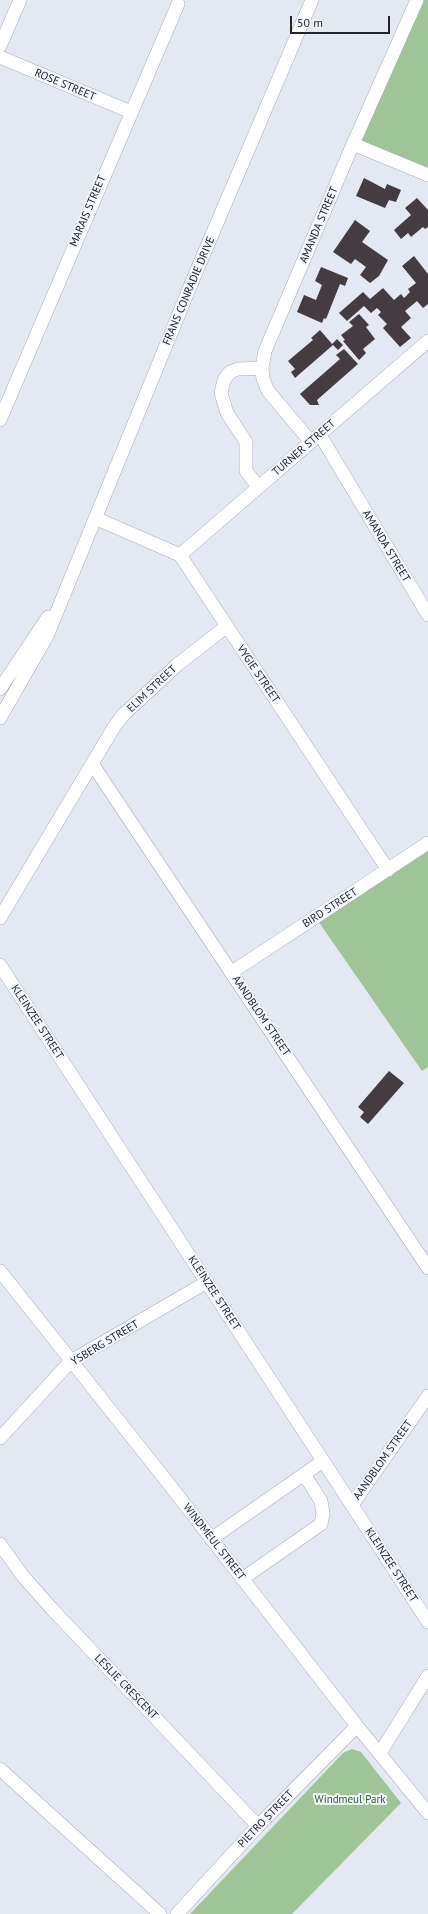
<!DOCTYPE html>
<style>
body{margin:0}
#map{position:relative;width:428px;height:1914px;overflow:hidden;background:#e4e8f2;font-family:"PT Sans",sans-serif}
canvas{display:block}
.scale{position:absolute;left:290px;top:16px;width:100px;height:18px;box-sizing:border-box;border:2px solid #242528;border-top:0;padding-left:5px;font-size:12px;line-height:14px;white-space:nowrap;color:#242528;-webkit-text-stroke:3px #f2f6ff;paint-order:stroke}
</style>
<div id="map">
<canvas width="428" height="1914"></canvas>
<div class="scale">50 m</div>
</div>
<script>
const context = document.querySelector('canvas').getContext('2d');
context.lineJoin = 'round';
function fillPath(path, color) { context.fillStyle = color; context.fill(path, 'evenodd'); }
const shape = rows => new Path2D(rows.map(r => 'M' + r).join(''));
function strokePath(path, color, width, dash) { context.strokeStyle = color; context.lineWidth = width; context.lineCap = dash ? 'butt' : 'round'; context.setLineDash(dash || []); context.stroke(path); }
function write(font, color, halo, rows, align = 'center') {
  context.font = font + ' "PT Sans",sans-serif'; context.lineWidth = 4; context.setLineDash([]); context.textBaseline = 'middle'; context.strokeStyle = halo; context.fillStyle = color; for (const [text, x, y, turn = 0] of rows) {
    context.save(); context.translate(x, y); context.rotate((+turn || 0) * Math.PI / 180); context.textAlign = isNaN(turn) ? turn : align; if (halo) context.strokeText(text, 0, 0); context.fillText(text, 0, 0); context.restore();
  }
}
const green = shape([
 [417,0,428,0,428,175,353,144],
 [428,843,428,1067,422,1071,316,918],
 [352,1749,361,1752,401,1803,292,1914,190,1914,343,1753]
]);
const building = shape([
 [364,178,385,189,387,184,401,190,396,202,389,200,385,208,356,196],
 [417,198,428,210,428,227,425,229,423,227,411,237,408,233,401,239,394,230,411,215,405,208],
 [355,220,370,231,362,242,388,260,379,276,370,283,360,275,366,267,355,259,351,264,333,252],
 [414,256,428,274,428,304,423,308,417,301,405,311,411,318,401,327,411,338,400,347,383,328,387,324,378,315,381,312,377,308,371,313,364,306,347,321,339,313,363,292,370,299,383,288,394,300,401,294,404,298,410,292,408,289,416,283,402,266],
 [321,267,348,278,345,286,340,284,326,319,324,318,322,323,297,312,304,295,316,300,322,285,315,281],
 [359,314,369,325,366,327,375,339,363,349,366,353,359,360,343,341,345,340,341,335,353,326,349,322],
 [320,330,332,344,337,339,343,345,338,350,333,345,295,378,291,372,295,369,288,361,313,340,311,338],
 [344,349,358,364,317,400,319,405,310,405,300,394,340,359,336,355],
 [389,1071,404,1083,368,1124,360,1117,364,1112,358,1107]
]);
const minor = shape([
 [0,46,20,0],
 [0,57,131,112],
 [353,144,428,175],
 [0,420,178,4],
 [320,435,428,615],
 [311,442,268,391,263,379,262,368,265,351,353,144,417,0],
 [258,487,246,471,246,442,227,413,221,393,224,380,230,372,238,369,262,368],
 [95,518,180,555,388,870],
 [180,555,428,341],
 [0,689,48,617],
 [0,718,47,636,194,277,312,0],
 [93,765,428,1268],
 [0,918,114,727,123,715,177,665,227,626],
 [0,965,428,1622],
 [232,972,428,843],
 [0,1271,165,1479,357,1726,428,1813],
 [0,1438,71,1361,207,1282],
 [352,1505,428,1396],
 [211,1539,323,1461],
 [0,1544,22,1575,52,1609,258,1826],
 [242,1579,321,1524,323,1513,321,1501,304,1474],
 [380,1753,428,1676],
 [0,1769,160,1914],
 [177,1914,258,1826,357,1726]
]);
const streetNames = [
 ["ROSE STREET",65,85,23],
 ["MARAIS STREET",88,211,-67],
 ["AMANDA STREET",319,225,-67],
 ["FRANS CONRADIE DRIVE",189,291,-67],
 ["TURNER STREET",304,448,-41],
 ["AMANDA STREET",386,546,59],
 ["VYGIE STREET",258,674,56],
 ["ELIM STREET",152,689,-43],
 ["BIRD STREET",330,908,-33],
 ["AANDBLOM STREET",261,1016,56],
 ["KLEINZEE STREET",37,1022,57],
 ["KLEINZEE STREET",214,1293,57],
 ["YSBERG STREET",105,1343,-31],
 ["AANDBLOM STREET",383,1460,-55],
 ["WINDMEUL STREET",214,1542,52],
 ["KLEINZEE STREET",391,1565,57],
 ["LESLIE CRESCENT",126,1687,46],
 ["PIETRO STREET",266,1819,-46]
];
const parkNames = [
 ["Windmeul Park",350,1800]
];
fillPath(green, '#9ec498');
fillPath(building, '#453c41');
strokePath(minor, '#a7abb4', 14);
strokePath(minor, '#fff', 13);
write('11px', '#242528', '#f2f6ff', streetNames);
write('11px', '#25661c', '#f2f6ff', parkNames);
</script>
